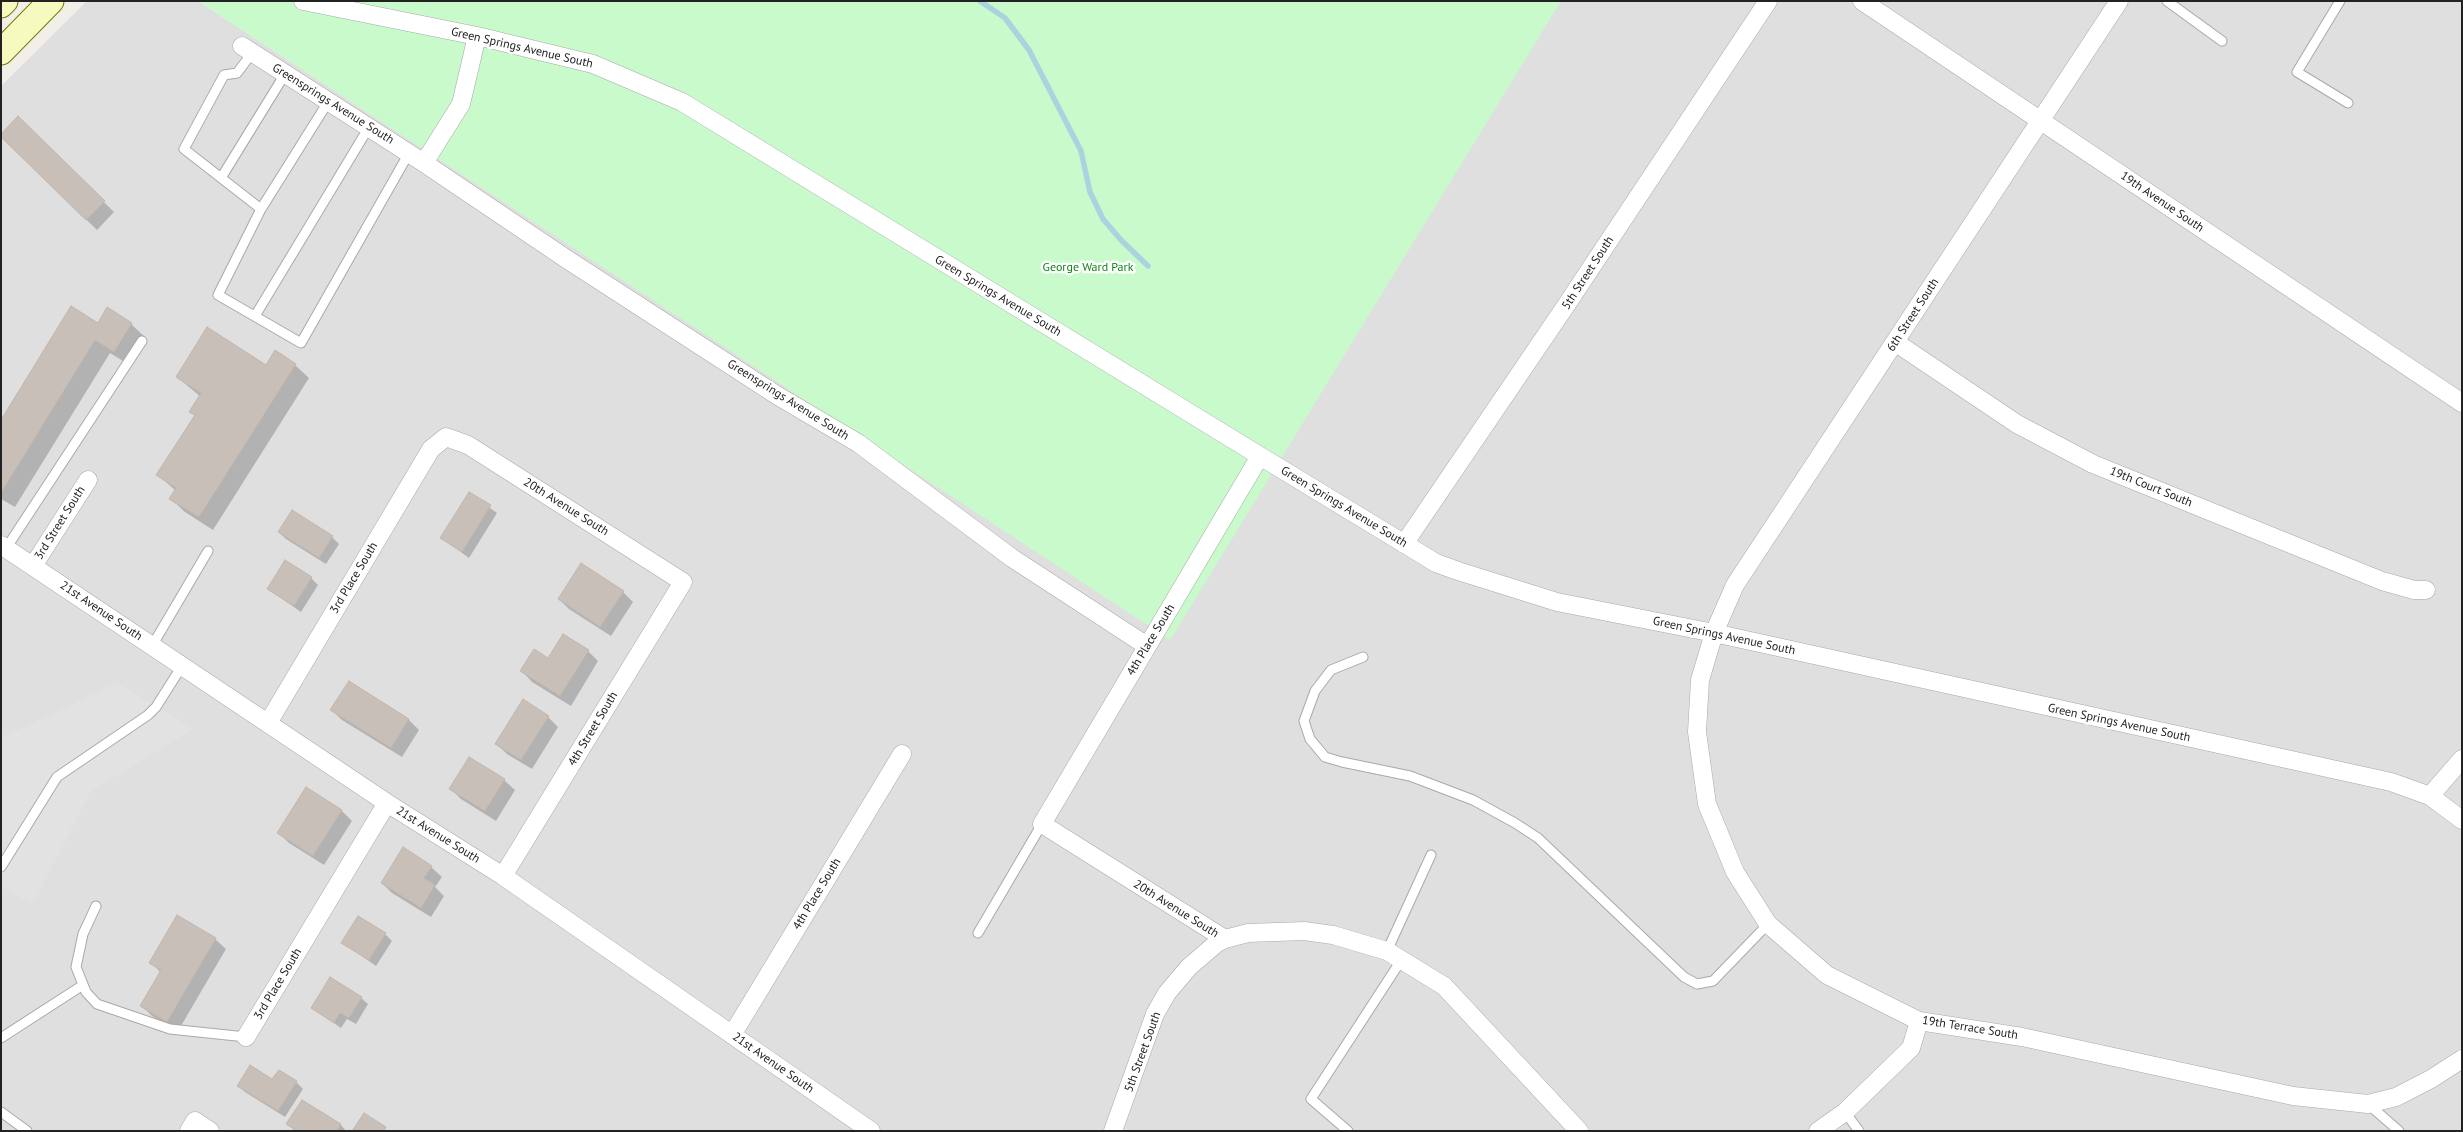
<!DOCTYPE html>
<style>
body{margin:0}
#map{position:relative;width:2463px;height:1132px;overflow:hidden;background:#f2efe9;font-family:"PT Sans",sans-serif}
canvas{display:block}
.frame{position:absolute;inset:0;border:2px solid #222;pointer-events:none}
</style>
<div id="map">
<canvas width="2463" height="1132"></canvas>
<div class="frame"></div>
</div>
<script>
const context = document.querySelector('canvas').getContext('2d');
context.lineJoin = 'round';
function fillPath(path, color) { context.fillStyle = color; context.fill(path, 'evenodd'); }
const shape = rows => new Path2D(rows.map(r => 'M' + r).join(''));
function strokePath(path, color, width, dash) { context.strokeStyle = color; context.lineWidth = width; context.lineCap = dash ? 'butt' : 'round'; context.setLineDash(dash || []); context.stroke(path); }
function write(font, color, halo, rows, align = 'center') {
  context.font = font + ' "PT Sans",sans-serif'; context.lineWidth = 5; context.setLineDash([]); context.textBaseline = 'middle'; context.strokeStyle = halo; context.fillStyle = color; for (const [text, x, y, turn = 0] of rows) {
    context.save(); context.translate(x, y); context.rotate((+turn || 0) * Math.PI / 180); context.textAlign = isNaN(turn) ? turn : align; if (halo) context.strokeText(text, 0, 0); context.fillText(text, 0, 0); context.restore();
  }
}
const residential = shape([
 [87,1,198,1,1170,639,1560,1,2462,1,2462,1131,1,1131,1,86]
]);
const park = shape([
 [198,1,1561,1,1170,640]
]);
const parking = shape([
 [117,683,194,729,90,792,33,904,1,887,1,738]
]);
const shadow = shape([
 [18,118,114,212,97,230,1,136],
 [131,324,145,337,128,364,110,353,15,507,1,499,1,422,99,325],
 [295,365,309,378,213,530,185,512,171,499,176,491,158,475,195,416,191,412,201,397,177,377],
 [469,493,497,513,469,558,442,538],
 [279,532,332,537,339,544,326,564,286,539],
 [311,578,318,585,301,612,268,589],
 [623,592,633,602,611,636,569,609,559,599],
 [588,651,598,661,571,706,532,682,522,671,548,660],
 [349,682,409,720,419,730,402,757,342,720,332,710],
 [548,717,558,727,532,769,507,754,497,744],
 [470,758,504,780,515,790,496,821,461,799,451,789],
 [307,789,342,811,352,821,324,865,289,843,279,833],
 [431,867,442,877,435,887,444,896,431,917,392,893,382,883],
 [385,934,392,941,376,966,342,942],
 [215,939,226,949,178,1031,152,1016,142,1006,161,973,151,962],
 [361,998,368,1004,356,1024,347,1019,341,1028,312,1008],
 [273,1081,296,1082,303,1089,285,1117,245,1092,238,1085],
 [302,1101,341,1125,346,1131,295,1131,288,1124]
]);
const stream = shape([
 [980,1,1005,18,1029,50,1081,151,1090,192,1103,219,1121,240,1148,266]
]);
const building = shape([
 [18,116,105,201,86,220,1,137,1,134,18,116],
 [71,306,98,323,107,307,132,323,114,352,95,340,1,493,1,420,71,306],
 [207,327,266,365,275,350,296,364,199,517,169,499,176,488,156,475,195,415,189,412,201,393,176,377,207,327],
 [469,492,491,505,462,552,440,538,469,492],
 [292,510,333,536,319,558,278,532,292,510],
 [285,560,312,577,294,606,267,589,285,560],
 [581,563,624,591,600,627,558,599,581,563],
 [563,634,589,650,560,696,520,671,534,649,548,658,563,634],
 [349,681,409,719,391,748,330,710,349,681],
 [523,699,549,716,521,760,495,744,523,699],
 [469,757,505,779,485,811,449,789,469,757],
 [306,787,342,810,313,856,277,833,306,787],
 [403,847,432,866,424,878,435,885,421,908,381,883,403,847],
 [177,915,216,938,167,1022,140,1006,161,970,149,963,177,915],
 [358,916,386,933,369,960,341,943,358,916],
 [330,977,362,997,349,1018,340,1013,334,1023,311,1008,330,977],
 [250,1065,272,1079,279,1070,297,1081,278,1111,237,1086,250,1065],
 [302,1100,341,1124,337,1131,297,1131,286,1124,302,1100],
 [364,1113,386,1127,384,1131,352,1131,364,1113]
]);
const lane = shape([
 [2167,1,2222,41],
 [2340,1,2297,72,2348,103],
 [252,53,237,73,224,75,184,149,261,209,218,295,301,343,409,153],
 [221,178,285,74],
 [261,209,328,102],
 [255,316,369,127],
 [5,550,142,341],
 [152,646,208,551],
 [1363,657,1331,670,1315,691,1304,721,1310,739,1325,757,1342,762,1410,776,1473,800,1515,823,1538,838,1684,977,1697,984,1713,981,1768,924],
 [1,867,57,777,148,715,156,707,182,666],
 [96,906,83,934,76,967,86,992,97,1004,170,1029,246,1037],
 [978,933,1042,824],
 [1387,951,1431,855],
 [1,1038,83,985],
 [2368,1104,2399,1131],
 [1,1112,27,1131],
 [1845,1112,1859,1131],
 [1348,1131,1311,1099,1402,959]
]);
const street = shape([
 [303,1,477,36,593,64,682,102,1260,456,1436,563,1458,571,1557,602,1714,633,2391,782,2430,796,2462,820],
 [1862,1,2462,403],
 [2119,1,1735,585,1714,633,1700,680,1697,732,1707,804,1735,872,1768,924,1827,975,1919,1021,2022,1037,2293,1096,2368,1104,2396,1097,2431,1079,2462,1059],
 [242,46,424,163,568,260,778,396,858,443,1012,558,1147,646],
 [424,163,461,104,477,36],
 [1895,342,2017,424,2093,464,2382,581,2414,590,2426,590],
 [1260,456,1042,824,1225,939,1248,933,1304,931,1333,935,1387,951,1444,986,1579,1131],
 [1404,544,1567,304,1768,1],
 [1,545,387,803,503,876,871,1131],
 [33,566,88,480],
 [268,723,431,449,446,437,468,445,683,582,503,876],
 [2430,796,2462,759],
 [732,1035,902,754],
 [246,1037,387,803],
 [189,1131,195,1121,210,1131],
 [1113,1131,1155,1014,1167,993,1189,967,1217,943,1225,939],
 [1818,1131,1845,1112,1911,1048,1919,1021]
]);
const secondary = shape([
 [1,5,5,1],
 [1,52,51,1]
]);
const streetNames = [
 ["Green Springs Avenue South",522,48,13],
 ["Greensprings Avenue South",333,104,32],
 ["19th Avenue South",2162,202,34],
 ["5th Street South",1588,273,-57],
 ["Green Springs Avenue South",998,296,31],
 ["6th Street South",1913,315,-57],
 ["Greensprings Avenue South",788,400,32],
 ["19th Court South",2151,487,22],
 ["20th Avenue South",566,507,32],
 ["Green Springs Avenue South",1344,507,31],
 ["3rd Street South",60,523,-58],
 ["3rd Place South",354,578,-59],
 ["21st Avenue South",101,611,34],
 ["Green Springs Avenue South",1724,636,12],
 ["4th Place South",1151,640,-59],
 ["Green Springs Avenue South",2119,723,12],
 ["4th Street South",593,729,-59],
 ["21st Avenue South",438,835,32],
 ["4th Place South",817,894,-59],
 ["20th Avenue South",1176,909,32],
 ["3rd Place South",278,984,-59],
 ["19th Terrace South",1970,1028,9],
 ["5th Street South",1143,1052,-70],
 ["21st Avenue South",773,1063,35]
];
const parkNames = [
 ["George Ward Park",1088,268]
];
fillPath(residential, '#e0dfdf');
fillPath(park, '#c8facc');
fillPath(parking, '#e2e2e2');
fillPath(shadow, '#0003');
strokePath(stream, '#aad3df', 5.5);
fillPath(building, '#c7bfb8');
strokePath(building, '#c4b6ab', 1);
strokePath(lane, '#a9a9a9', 11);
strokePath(street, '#a9a9a9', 19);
strokePath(secondary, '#707d05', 27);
strokePath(lane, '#fff', 9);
strokePath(street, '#fff', 18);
strokePath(secondary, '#f7fabf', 25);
write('12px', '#222', '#fff', streetNames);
write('12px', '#0c8416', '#fff', parkNames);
</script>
